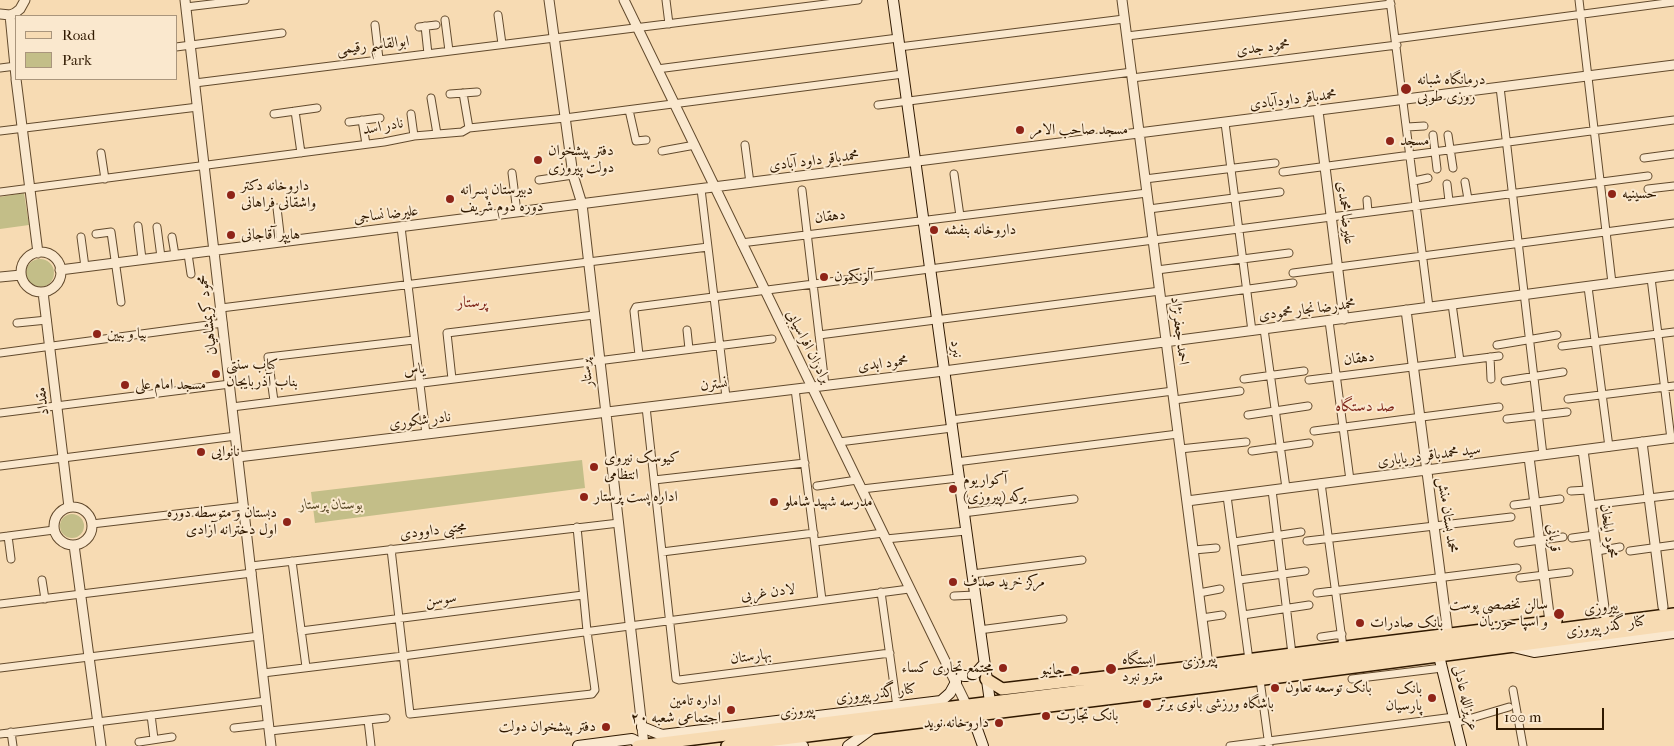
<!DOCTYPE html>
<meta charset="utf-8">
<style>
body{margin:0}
#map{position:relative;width:1674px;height:746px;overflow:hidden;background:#f7dbb3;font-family:"IM FELL French Canon",serif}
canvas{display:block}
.legend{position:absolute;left:15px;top:15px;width:162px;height:65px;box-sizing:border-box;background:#fae8ce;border:1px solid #a9957c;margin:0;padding:6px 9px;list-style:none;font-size:15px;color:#301900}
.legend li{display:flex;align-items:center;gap:10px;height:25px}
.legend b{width:25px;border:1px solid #a9957c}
.scale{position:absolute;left:1496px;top:708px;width:108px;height:22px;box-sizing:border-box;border:2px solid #301900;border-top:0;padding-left:6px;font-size:15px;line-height:18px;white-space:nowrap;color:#301900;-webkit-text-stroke:4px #fae8ce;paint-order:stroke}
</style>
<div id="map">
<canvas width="1674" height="746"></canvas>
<ul class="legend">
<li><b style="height:6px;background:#f7dbb3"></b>Road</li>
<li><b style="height:14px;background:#c3be88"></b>Park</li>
</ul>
<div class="scale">100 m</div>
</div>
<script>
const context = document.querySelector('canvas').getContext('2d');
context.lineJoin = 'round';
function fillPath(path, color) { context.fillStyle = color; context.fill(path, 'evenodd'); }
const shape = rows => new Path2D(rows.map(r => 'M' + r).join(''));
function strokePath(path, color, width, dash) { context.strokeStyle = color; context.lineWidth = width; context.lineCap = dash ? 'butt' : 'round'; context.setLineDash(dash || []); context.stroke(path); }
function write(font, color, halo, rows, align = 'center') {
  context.font = font + ' "IM FELL French Canon",Amiri,serif'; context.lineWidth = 4; context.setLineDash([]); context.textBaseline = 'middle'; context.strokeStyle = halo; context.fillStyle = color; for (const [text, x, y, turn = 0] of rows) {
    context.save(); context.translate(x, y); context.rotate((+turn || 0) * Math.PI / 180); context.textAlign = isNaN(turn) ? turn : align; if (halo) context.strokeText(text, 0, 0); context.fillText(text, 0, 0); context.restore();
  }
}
const green = shape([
 [24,193,29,225,0,229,0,197],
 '26 273a14 14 0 1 1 28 0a14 14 0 1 1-28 0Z',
 [582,460,585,488,315,523,311,492],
 '60 526a12 12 0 1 1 24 0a12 12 0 1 1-24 0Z'
]);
const minor = shape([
 [666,0,669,24],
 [1390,0,1429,307],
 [1579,0,1612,283],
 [186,7,245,0],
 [498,15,502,44],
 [445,20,449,51],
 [375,25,379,59],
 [425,26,428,54],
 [419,27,436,25],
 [1127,36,1391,4],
 [1395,39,1674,2],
 [176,47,282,33],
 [899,47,1124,19],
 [0,68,16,66],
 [657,69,898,38],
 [1132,78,1397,45],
 [195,83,858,0],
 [1500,87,1543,455],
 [463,93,469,128],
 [450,94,477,92],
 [431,98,437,134],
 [878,105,1132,72],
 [629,110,636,141,646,140],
 [295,111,301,153],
 [274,114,317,108],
 [411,114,414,136],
 [362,120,366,144],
 [349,122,380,118],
 [1225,123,1252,331],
 [1407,127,1424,126],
 [0,131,198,107],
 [1433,135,1437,169],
 [1448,135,1453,168],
 [745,145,750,183],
 [662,151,695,145],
 [101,153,105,179],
 [1644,158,1674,154],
 [1283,172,1674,120],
 [512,173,517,212],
 [954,174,960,216],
 [1145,179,1275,163],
 [539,180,573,175],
 [1414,181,1428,178],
 [1465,182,1468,199],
 [1447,184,1449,201],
 [701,189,726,397],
 [1648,189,1674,186],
 [802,190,825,385],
 [0,192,384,142,414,136,462,132,469,128,565,118,903,74],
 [1367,200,1368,212],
 [277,208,281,242],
 [1149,209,1280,192],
 [138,226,142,259],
 [157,227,161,257],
 [401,227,426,434],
 [96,234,111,232,121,302],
 [81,237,85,267],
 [172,237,175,255],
 [741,243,1147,193],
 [188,254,191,274],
 [1157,270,1289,253],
 [1293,273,1674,223],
 [1651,278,1671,439],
 [1588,287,1609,447],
 [1161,301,1293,283],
 [1452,304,1460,361],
 [221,308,708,247],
 [1329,321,1350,480],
 [17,323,47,320],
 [1264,329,1286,488],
 [687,330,689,349],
 [819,335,1160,291],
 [1497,345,1557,335],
 [1562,346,1674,332],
 [0,353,223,323],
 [639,355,634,311,636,307,1648,176],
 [1490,357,1491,379],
 [452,379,447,333,594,315],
 [1244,379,1304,371],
 [1309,380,1499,356],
 [1505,381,1563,372],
 [795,389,822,600],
 [1568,399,1674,386],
 [1174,400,1240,391],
 [274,401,268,357,414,340],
 [232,407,772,339],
 [646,407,676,679,679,680,890,653],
 [0,413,230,384],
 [1248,415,1308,406],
 [1507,419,1567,412],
 [951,420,1173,391],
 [1314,431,1499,407],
 [839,442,952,428],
 [1180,449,1246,442],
 [1252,451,1309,443],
 [956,462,1178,434],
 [0,466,236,436],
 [654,480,805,463],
 [1321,483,1343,647],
 [817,486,857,480],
 [862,489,958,478],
 [1272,490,1292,654],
 [1571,491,1588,490],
 [1227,496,1249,660],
 [1514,505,1560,499],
 [1590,505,1674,495],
 [963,513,1074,499],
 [92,524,244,506],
 [8,536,11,559],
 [0,537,54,530],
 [1572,538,1594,535],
 [886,539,966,531],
 [1307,541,1511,517],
 [815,542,883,533],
 [1234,542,1301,532],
 [1518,543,1563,537],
 [391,549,410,714,592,694,595,690,587,631,577,527],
 [1194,550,1216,548],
 [1597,551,1620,547],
 [1630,551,1674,545],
 [662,552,814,533],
 [292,561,306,667],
 [251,566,619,523],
 [972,574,1082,560],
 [1520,578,1569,572],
 [42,580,45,599],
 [1239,580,1305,571],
 [881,592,897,707],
 [1199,593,1220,589],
 [1317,593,1517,568],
 [954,596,975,595],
 [0,604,252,573],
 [1243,615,1309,605],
 [1202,618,1222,615],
 [979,630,1063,619],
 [301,631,583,595],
 [1321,637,1342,634],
 [0,668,259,636],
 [263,673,403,656,909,589],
 [1352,679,1442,668],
 [1260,680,1269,746],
 [1513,690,1523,746],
 [151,715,154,739],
 [368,720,371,746],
 [1455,723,1509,707],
 [234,728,269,724],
 [270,731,386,718],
 [11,732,13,746],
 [0,734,266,701],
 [139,742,172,737],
 [1230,746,1454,717]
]);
const tertiary = shape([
 [185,0,271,746],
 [549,0,573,175,582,204,644,745],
 [624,0,967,706],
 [1122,0,1208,665],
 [0,14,10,15,15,13,20,9,25,0],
 [10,15,16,77],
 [16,79,38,253],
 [1318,111,1344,319],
 '21 272a20 20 0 1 1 40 0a20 20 0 1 1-40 0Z',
 [60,270,1674,65],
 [0,277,21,275],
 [43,292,69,507],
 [1406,310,1448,634],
 [1642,442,1663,607],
 [1583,450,1605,615],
 [238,457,944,371,1674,275],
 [1529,457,1550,622],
 [1187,501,1674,438],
 '54 526a19 19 0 1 1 38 0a19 19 0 1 1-38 0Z',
 [74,545,101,746]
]);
const secondary = shape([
 [893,0,990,702],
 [1513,647,1534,652,1674,633],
 [1439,656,1461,746],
 [951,671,964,676,971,676,976,673,984,664],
 [972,715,983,746],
 [642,727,662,735,941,701,950,693,956,682],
 [578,746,632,739,644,745],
 [765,746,803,746],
 [848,746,873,728]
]);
const primary = shape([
 [986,679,1002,689,1208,665,1361,645,1556,621],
 [638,746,1210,675,1674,614],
 [727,746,1211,686,1674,625]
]);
const markers = [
 [1406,89,6,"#8f2418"],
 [1020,130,5,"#8f2418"],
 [1390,141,5,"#8f2418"],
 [538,160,5,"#8f2418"],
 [1612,194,5,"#8f2418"],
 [231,195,5,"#8f2418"],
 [450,199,5,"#8f2418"],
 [934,230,5,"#8f2418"],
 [231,235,5,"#8f2418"],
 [824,277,5,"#8f2418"],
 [97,334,5,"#8f2418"],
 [216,374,5,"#8f2418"],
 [125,385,5,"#8f2418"],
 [201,452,5,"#8f2418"],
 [594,467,5,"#8f2418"],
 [953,489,5,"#8f2418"],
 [584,497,5,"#8f2418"],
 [774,502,5,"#8f2418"],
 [287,522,5,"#8f2418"],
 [953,582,5,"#8f2418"],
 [1559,614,6,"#8f2418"],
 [1360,623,5,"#8f2418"],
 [1003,668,5,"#8f2418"],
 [1111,669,6,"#8f2418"],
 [1075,670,5,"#8f2418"],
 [1275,688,5,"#8f2418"],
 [1432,698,5,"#8f2418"],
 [1147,704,5,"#8f2418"],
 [731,710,5,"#8f2418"],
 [1046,716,5,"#8f2418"],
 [999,723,5,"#8f2418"],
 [606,727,5,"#8f2418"]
];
const streetNames = [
 ["ابوالقاسم رقیمی",373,46,-7],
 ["محمود جدی",1263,48,-7],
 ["محمدباقر داودآبادی",1293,100,-7],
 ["نادر اسد",383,127,-10],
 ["محمدباقر داود آبادی",814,161,-7],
 ["علیرضا محمدی",1345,213,83],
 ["علیرضا نساجی",386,215,-7],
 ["دهقان",830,217,-7],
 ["محمدرضا نجار محمودی",1307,310,-7],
 ["محمود کریمشاهیان",208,315,-97],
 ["احمد جعفرنژاد",1179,331,83],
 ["برادران افراسیابی",808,347,63],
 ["نبرد",956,349,82],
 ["دهقان",1359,359,-7],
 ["محمود ابدی",883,364,-7],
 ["یاس",414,370,-7],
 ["پرستار",587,373,-97],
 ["نسترن",714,385,-7],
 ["مقداد",43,401,-97],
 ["نادر شکوری",420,421,-7],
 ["سید محمدباقر دریاباری",1429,456,-7],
 ["محمد بستان منش",1447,515,82],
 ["مجتبی داوودی",433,531,-7],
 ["محمود ایلخان",1608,531,82],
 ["قربانی",1553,538,83],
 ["لادن غربی",768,593,-7],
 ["سوسن",441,600,-7],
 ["پیروزی",1601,608,-7],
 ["کنار گذر پیروزی",1606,627,-8],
 ["بهارستان",751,657,-7],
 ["پیروزی",1199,661,-7],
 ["کنار گذر پیروزی",876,694,-7],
 ["عزیزالله عادلی",1465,698,76],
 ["پیروزی",797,712,-7]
];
const poiNames = [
 ["درمانگاه شبانه",1417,80],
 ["روزی طوبی",1417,97],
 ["مسجد صاحب الامر",1030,130],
 ["مسجد",1400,141],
 ["دفتر پیشخوان",548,151],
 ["دولت پیروزی",548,168],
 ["داروخانه دکتر",241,186],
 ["واشقانی فراهانی",241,203],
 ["دبیرستان پسرانه",460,190],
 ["دوره دوم شریف",460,207],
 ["حسینیه",1622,194],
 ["داروخانه بنفشه",944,230],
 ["هایپر آقاجانی",241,235],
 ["آلونکمون",834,277],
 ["بیا و ببین",107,334],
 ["کباب سنتی",226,365],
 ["بناب آذربایجان",226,382],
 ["مسجد امام علی",135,385],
 ["نانوایی",211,452],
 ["کیوسک نیروی",604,458],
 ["انتظامی",604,475],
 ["آکواریوم",963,480],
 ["برکه (پیروزی)",963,497],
 ["اداره پست پرستار",594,497],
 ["مدرسه شهید شاملو",784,502],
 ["دبستان و متوسطه دوره",277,513,"right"],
 ["اول دخترانه آزادی",277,530,"right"],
 ["مرکز خرید صدف",963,582],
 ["سالن تخصصی پوست",1548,605,"right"],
 ["و اسپا حوریان",1548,622,"right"],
 ["بانک صادرات",1370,623],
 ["ایستگاه",1122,660],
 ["مترو نبرد",1122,677],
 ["مجتمع تجاری کساء",993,668,"right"],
 ["جانبو",1065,670,"right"],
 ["بانک توسعه تعاون",1285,688],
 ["بانک",1422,689,"right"],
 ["پارسیان",1422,706,"right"],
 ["اداره تامین",721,701,"right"],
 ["اجتماعی شعبه ۲۰",721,718,"right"],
 ["باشگاه ورزشی بانوی برتر",1157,704],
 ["بانک تجارت",1056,716],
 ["داروخانه نوید",989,723,"right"],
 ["دفتر پیشخوان دولت",596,727,"right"]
];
const parkNames = [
 ["بوستان پرستار",331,505]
];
const neighbourhoodNames = [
 ["پرستار",472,303],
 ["صد دستگاه",1365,407]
];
fillPath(green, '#c3be88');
strokePath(minor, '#624a2d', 9);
strokePath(tertiary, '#624a2d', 11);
strokePath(secondary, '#301900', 12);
strokePath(primary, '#301900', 14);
strokePath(minor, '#fae8ce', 7);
strokePath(tertiary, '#fae8ce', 9);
strokePath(secondary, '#fae8ce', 10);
strokePath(primary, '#f7dbb3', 11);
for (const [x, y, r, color] of markers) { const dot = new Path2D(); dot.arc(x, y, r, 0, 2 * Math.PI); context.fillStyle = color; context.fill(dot); strokePath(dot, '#fae8ce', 2); }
write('15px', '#301900', '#fae8ce', streetNames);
write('15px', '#301900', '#fae8ce', poiNames, 'left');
write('italic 15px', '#5c4b29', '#fae8ce', parkNames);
write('16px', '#7a1f14', '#fae8ce', neighbourhoodNames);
</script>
